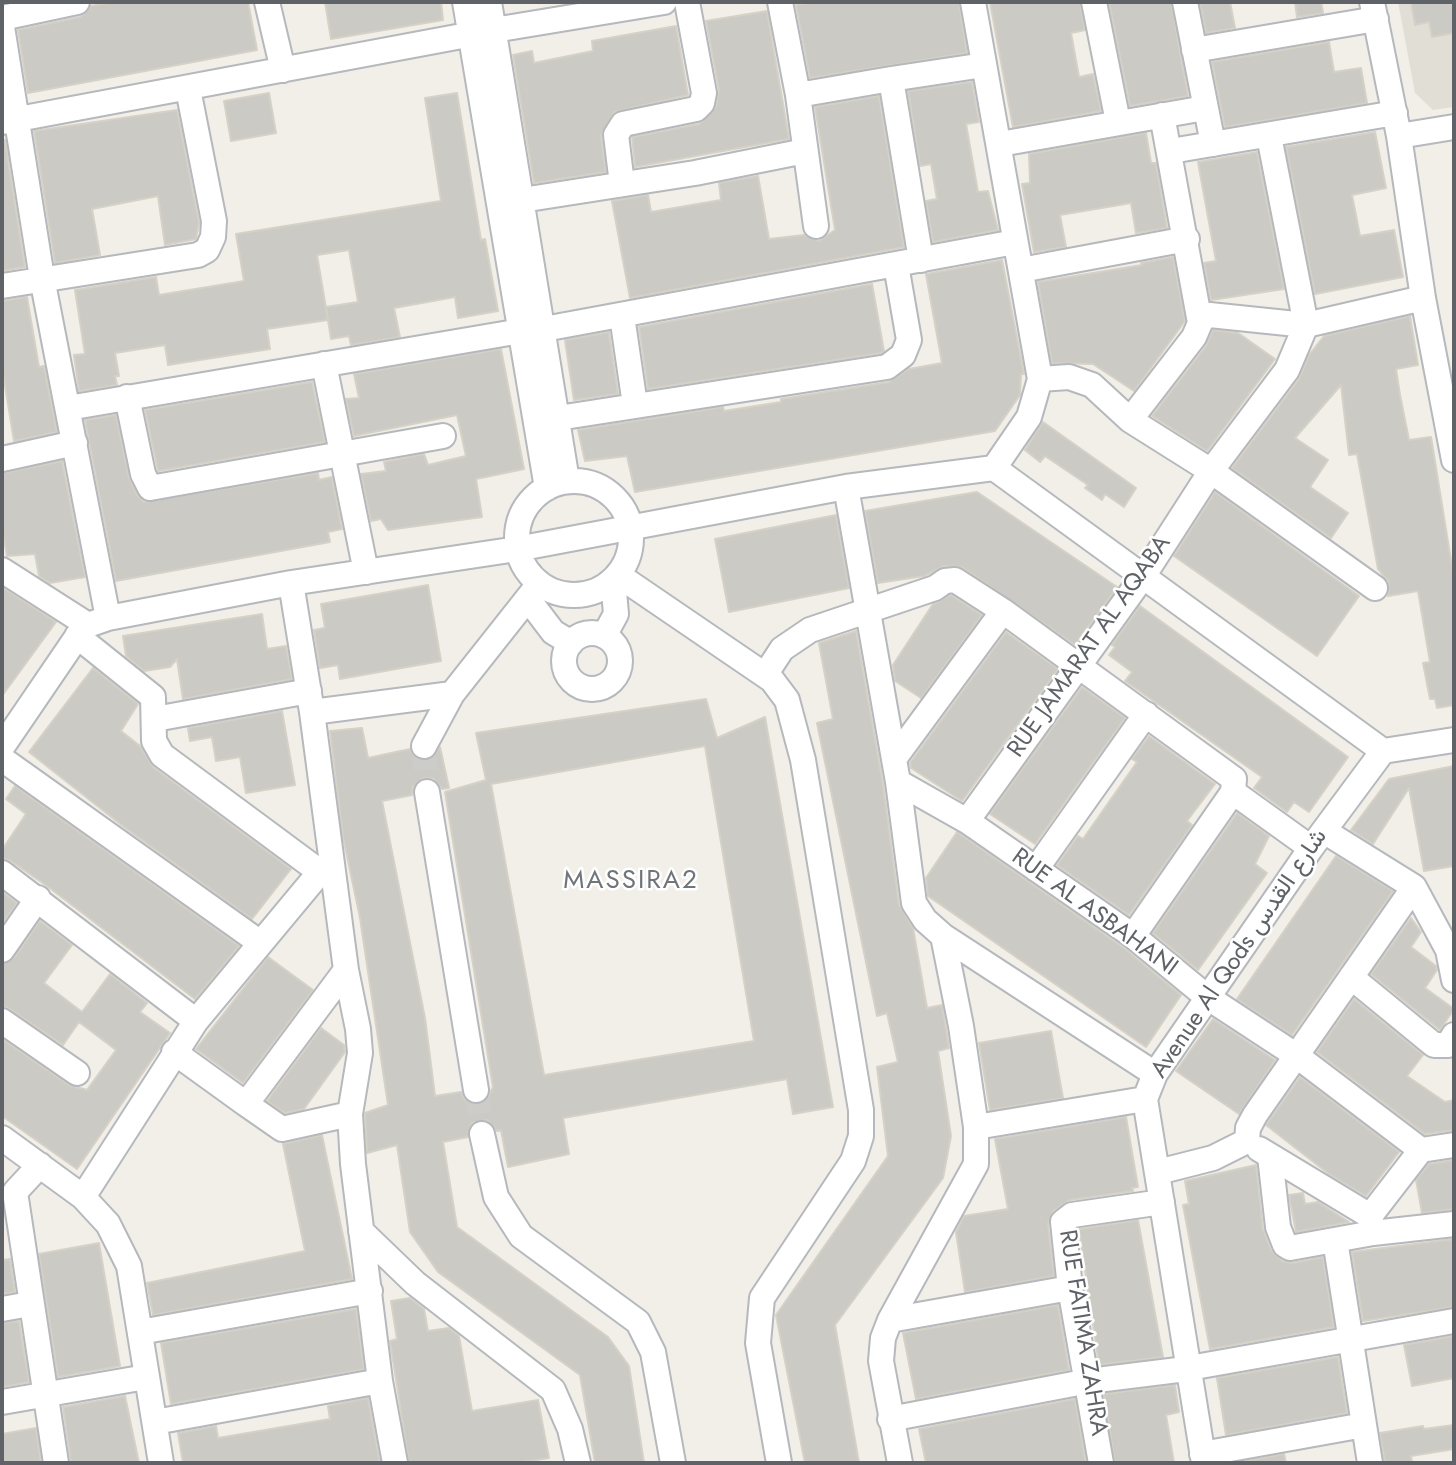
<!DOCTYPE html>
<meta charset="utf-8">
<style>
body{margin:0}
#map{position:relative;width:1456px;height:1465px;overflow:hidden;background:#f1efe8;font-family:Jost,sans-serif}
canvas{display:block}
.frame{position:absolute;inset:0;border:4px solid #5f6368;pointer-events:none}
</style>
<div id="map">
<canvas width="1456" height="1465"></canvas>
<div class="frame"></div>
</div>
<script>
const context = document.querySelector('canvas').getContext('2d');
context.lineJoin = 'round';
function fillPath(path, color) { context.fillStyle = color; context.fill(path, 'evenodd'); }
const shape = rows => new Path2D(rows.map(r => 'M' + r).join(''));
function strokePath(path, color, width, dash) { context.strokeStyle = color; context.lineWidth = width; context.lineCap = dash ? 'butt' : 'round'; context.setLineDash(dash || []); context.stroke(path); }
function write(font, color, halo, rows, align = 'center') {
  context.font = font + ' Jost,Vazirmatn,sans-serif'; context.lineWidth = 5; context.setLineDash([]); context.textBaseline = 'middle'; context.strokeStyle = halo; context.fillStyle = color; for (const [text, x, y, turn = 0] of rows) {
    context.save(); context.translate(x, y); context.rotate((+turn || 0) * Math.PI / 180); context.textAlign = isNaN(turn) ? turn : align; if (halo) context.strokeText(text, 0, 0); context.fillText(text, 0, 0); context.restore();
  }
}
const education = shape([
 [1398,2,1454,2,1454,107,1433,110,1415,93]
]);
const building = shape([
 [114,2,248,2,257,50,28,93,18,30,80,17,91,6,114,2],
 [325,2,441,2,443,20,331,39,325,2],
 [815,2,959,2,967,53,810,78,796,5,815,2],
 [990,2,1080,2,1085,30,1071,33,1079,77,1093,74,1101,111,1013,127,990,2],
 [1109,2,1171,2,1188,96,1130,106,1109,2],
 [1200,2,1230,2,1235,28,1206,33,1200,2],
 [1295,2,1321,2,1323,13,1297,17,1295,2],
 [1411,2,1454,2,1454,33,1432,37,1429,22,1415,25,1411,2],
 [767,11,789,139,635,167,632,137,699,124,716,107,719,90,706,21,767,11],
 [676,26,688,95,614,112,601,136,606,172,534,183,513,55,532,51,534,63,593,51,592,41,676,26],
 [1329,42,1334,72,1361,68,1367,103,1225,127,1212,62,1329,42],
 [972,82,979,122,966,124,978,192,988,191,998,230,933,242,926,201,937,199,931,164,920,166,908,91,972,82],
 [269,93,276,133,231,141,224,101,269,93],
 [457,93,481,240,485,239,498,311,458,318,455,297,394,308,400,337,351,345,349,336,331,339,326,307,358,302,349,250,317,255,328,320,267,329,270,349,168,365,165,345,115,353,119,376,115,376,117,385,79,391,74,355,85,354,75,290,156,277,159,295,244,281,236,234,441,201,425,98,457,93],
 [879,96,904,247,630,298,612,201,648,195,651,212,721,200,719,183,758,176,769,239,804,235,819,241,835,230,815,107,879,96],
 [177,110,199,223,196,239,165,245,158,196,92,209,100,255,55,263,34,131,177,110],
 [1375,132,1386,188,1352,195,1360,236,1394,230,1403,277,1315,294,1286,147,1375,132],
 [1146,133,1151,163,1156,163,1167,228,1136,233,1131,203,1060,215,1066,247,1034,252,1022,184,1030,183,1029,154,1146,133],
 [5,140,25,267,2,271,2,141,5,140],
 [1257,152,1284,289,1211,300,1204,263,1216,261,1198,162,1257,152],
 [1173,257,1185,321,1134,391,1093,364,1052,363,1038,282,1142,265,1141,263,1173,257],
 [1002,260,1024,374,1021,374,1020,395,995,431,635,492,627,456,585,461,578,430,723,407,724,411,781,402,781,399,889,382,909,369,942,363,926,274,1002,260],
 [872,284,884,351,881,353,648,389,639,327,872,284],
 [27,297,39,367,44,366,57,432,14,441,2,367,2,301,27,297],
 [1410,316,1418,365,1396,369,1400,395,1409,440,1431,437,1454,579,1454,705,1437,708,1435,699,1430,699,1423,663,1430,662,1418,591,1388,596,1389,582,1378,569,1357,454,1349,455,1341,385,1295,438,1328,460,1310,487,1348,513,1331,538,1232,468,1299,379,1309,355,1324,336,1410,316],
 [1213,330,1238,333,1275,359,1207,451,1152,416,1206,346,1213,330],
 [609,332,618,394,574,400,565,340,609,332],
 [501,349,524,469,476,479,482,517,388,530,381,519,371,521,361,474,386,471,384,462,424,454,428,465,466,456,457,415,354,436,346,399,359,398,354,374,501,349],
 [312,382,325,442,158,471,145,410,312,382],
 [116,415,129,477,137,495,144,502,318,473,319,480,332,477,342,529,328,532,330,542,116,581,85,420,116,415],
 [1043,422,1136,488,1124,507,1105,494,1102,500,1085,488,1088,485,1045,456,1040,462,1025,450,1043,422],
 [62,461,85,577,50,583,39,576,35,554,7,556,2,527,2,473,62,461],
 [977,492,1117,587,1075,645,962,567,944,566,924,576,878,583,865,511,977,492],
 [1215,492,1359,596,1317,656,1174,556,1215,492],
 [836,515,849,588,729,612,715,539,836,515],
 [428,585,441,661,340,679,338,665,320,668,314,630,325,628,321,604,428,585],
 [2,587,56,622,2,696,2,587],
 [951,595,982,615,921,698,895,681,893,665,933,604,951,595],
 [1140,606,1348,757,1309,812,1294,802,1287,812,1254,788,1262,777,1125,681,1132,672,1109,655,1115,647,1112,645,1140,606],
 [262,614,267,649,286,646,292,679,183,699,177,659,170,667,144,671,126,656,123,636,262,614],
 [856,631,883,784,899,905,913,928,927,1008,942,1005,946,1029,949,1048,938,1051,951,1136,943,1178,835,1325,859,1463,805,1463,776,1315,888,1156,877,1067,898,1062,887,1013,877,1016,817,723,833,719,819,643,856,631],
 [1006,632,1058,669,962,801,911,768,910,763,1006,632],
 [93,668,138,704,121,731,140,746,153,767,291,869,252,919,124,827,29,752,93,668],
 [1082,687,1125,718,1035,844,990,814,1082,687],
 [706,699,717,738,765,717,833,1107,793,1114,787,1079,563,1118,569,1154,508,1167,501,1130,497,1131,487,1120,472,1123,468,1137,443,1142,457,1227,608,1337,629,1366,644,1463,595,1463,580,1375,438,1272,410,1232,397,1145,367,1153,365,1113,388,1105,360,918,343,837,330,731,362,728,368,758,410,749,416,759,425,761,432,758,440,747,449,788,442,789,433,778,424,778,413,786,412,795,382,801,425,1018,435,1096,461,1092,465,1100,478,1105,486,1101,493,1087,445,792,486,780,476,733,706,699],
 [705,746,754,1041,544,1075,491,784,705,746],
 [282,711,295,785,246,793,240,757,216,761,212,737,190,741,188,728,282,711],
 [1149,736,1215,784,1187,821,1192,825,1129,915,1057,865,1078,836,1083,839,1137,762,1132,759,1149,736],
 [1454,766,1454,866,1424,871,1409,788,1373,844,1351,830,1389,779,1454,766],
 [15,786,239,946,195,999,47,886,11,861,2,858,2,850,26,814,6,799,15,786],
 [1237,813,1269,836,1255,864,1267,873,1198,970,1153,933,1237,813],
 [957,832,1124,948,1181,995,1146,1047,928,896,926,878,957,832],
 [1336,856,1393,891,1292,1035,1237,999,1336,856],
 [2,892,17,903,2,924,2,892],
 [1411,918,1421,932,1411,947,1436,966,1437,970,1425,988,1454,1009,1440,1030,1371,974,1411,918],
 [40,921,72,945,44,983,82,1012,110,974,147,1003,140,1012,170,1033,77,1169,2,1116,2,1039,69,1085,87,1090,116,1050,79,1022,63,1045,10,1009,2,1006,2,965,14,958,40,921],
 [268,957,313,990,243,1083,196,1049,268,957],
 [1354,999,1423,1055,1407,1076,1445,1102,1454,1100,1454,1130,1425,1134,1317,1052,1354,999],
 [1213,1019,1275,1060,1239,1114,1176,1071,1213,1019],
 [321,1028,344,1045,345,1052,304,1109,285,1113,267,1101,321,1028],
 [1051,1031,1063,1098,990,1110,979,1043,1051,1031],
 [1300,1077,1399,1152,1366,1196,1329,1174,1266,1125,1300,1077],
 [1126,1117,1138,1187,1132,1188,1133,1191,1070,1200,1053,1211,1048,1224,1054,1276,965,1292,956,1232,964,1216,1008,1209,995,1139,1126,1117],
 [322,1135,352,1279,153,1315,147,1283,305,1251,283,1144,322,1135],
 [1454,1160,1454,1209,1422,1213,1416,1180,1429,1164,1454,1160],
 [1256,1165,1263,1229,1271,1250,1282,1261,1292,1263,1323,1257,1334,1327,1210,1349,1183,1205,1189,1204,1185,1181,1256,1165],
 [1303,1193,1305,1204,1318,1202,1349,1222,1296,1232,1289,1195,1303,1193],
 [1138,1220,1163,1357,1099,1365,1079,1229,1138,1220],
 [1454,1239,1454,1307,1363,1321,1352,1252,1454,1239],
 [99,1243,120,1366,58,1377,39,1254,99,1243],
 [10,1259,15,1292,2,1294,2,1260,10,1259],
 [410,1298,424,1309,428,1331,449,1328,459,1336,472,1411,538,1400,549,1458,516,1463,409,1463,390,1341,397,1339,391,1301,410,1298],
 [1058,1305,1069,1370,916,1399,903,1333,1058,1305],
 [356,1309,364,1369,171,1404,161,1343,356,1309],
 [19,1321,29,1382,2,1387,2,1323,19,1321],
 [1454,1336,1454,1378,1412,1386,1404,1345,1454,1336],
 [1338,1357,1347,1413,1226,1435,1217,1378,1338,1357],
 [1175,1385,1179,1412,1166,1415,1174,1463,1115,1463,1104,1394,1175,1385],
 [125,1396,139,1463,71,1463,63,1407,125,1396],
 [368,1398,380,1463,183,1463,178,1433,216,1426,218,1438,330,1419,328,1406,368,1398],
 [1075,1399,1086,1463,926,1463,919,1429,1075,1399],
 [1454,1425,1454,1449,1411,1456,1412,1463,1385,1463,1380,1433,1423,1426,1424,1429,1454,1425],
 [36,1428,41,1463,2,1463,2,1434,36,1428],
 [1284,1454,1286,1463,1235,1463,1284,1454]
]);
const minorTunnel = shape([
 [424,746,427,792],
 [476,1090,482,1134]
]);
const minor = shape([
 [267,2,283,70],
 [465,2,547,488],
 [489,2,567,481],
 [780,2,798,95,891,79,921,260],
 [973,2,1040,379,1029,417,994,468],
 [1094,2,1118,122],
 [1185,2,1213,144],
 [1372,2,1399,136,1423,298,1454,460],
 [2,18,77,2],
 [2,27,42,278,108,618],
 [1194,50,1376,19],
 [891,79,984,65],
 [798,95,816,226],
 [2,122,494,30,664,2],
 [1399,136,1454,127],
 [1000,144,1205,108],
 [1171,151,1395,113],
 [622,184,616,135,623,124,696,109,702,103,704,93,687,2],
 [522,200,695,173,805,151],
 [1021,270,1187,239],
 [2,286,198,255,207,250,213,237,214,221,188,89],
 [1200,314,1306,325,1423,298],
 [622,316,635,405],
 [544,329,1015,242],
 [324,364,366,572],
 [1040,379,1069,377,1092,385,1130,420,1211,471,1375,588],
 [127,397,143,474,150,488,443,436],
 [68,408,521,331],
 [558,418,887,367,903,355,909,340,896,265],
 [1130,420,1194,337,1200,323,1162,115],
 [2,459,75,443],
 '517 538a57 57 0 1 1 114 0a57 57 0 1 1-114 0Z',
 [846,487,898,782,914,903,925,920,943,936,1155,1074],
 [2,570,88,625],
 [618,575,772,680,787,700,803,760,861,1110,861,1136,853,1161,762,1298,758,1343,779,1463],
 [291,583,312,712,346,970,358,1029,360,1053,350,1114,353,1164,380,1381,395,1463],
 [528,599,553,632,571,643],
 '564 661a28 28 0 1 1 56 0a28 28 0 1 1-56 0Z',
 [77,636,153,697,154,741,162,755,320,872,330,862],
 [604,636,616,614,613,580],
 [765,675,782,649,810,630,935,588,945,581,955,580,1003,611,1234,779,1233,792,1133,936],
 [312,712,452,694],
 [155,719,309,691],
 [424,746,452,694,539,584],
 [2,747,81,631,88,625,108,618,291,583,517,549,846,487,994,468,1383,751,1454,740],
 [2,759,259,942],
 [894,759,1003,611],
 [898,782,967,821,1133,936,1207,997,1297,1056,1421,1150],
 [427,792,476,1090],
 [1233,792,1311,848],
 [967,821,1144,575,1211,471,1287,370,1306,325,1269,136],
 [1324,831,1414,887,1448,950,1454,980],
 [1036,869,1146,714],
 [2,873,196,1021],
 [2,950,38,898],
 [1351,977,1434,1045,1448,1045,1454,1035],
 [2,1021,77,1073],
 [174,1052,246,1104,346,970],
 [246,1104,282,1129,350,1114],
 [976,1127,1145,1099],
 [482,1134,496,1197,521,1236,638,1322,653,1352,673,1463],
 [2,1138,83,1197,108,1224,129,1266,161,1463],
 [1247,1141,1248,1128,1255,1115,1414,887],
 [1259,1149,1370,1216,1373,1233],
 [1270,1156,1278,1227,1285,1245,1290,1248,1373,1233,1454,1224],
 [40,1165,15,1192,56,1463],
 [1158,1172,1213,1158,1247,1141],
 [83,1197,196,1021,320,872],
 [1370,1216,1421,1150,1454,1145],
 [361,1231,415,1283,553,1390,570,1429,578,1463],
 [1335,1240,1370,1463],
 [2,1309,30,1304],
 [890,1320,1070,1288],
 [140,1332,370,1291],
 [2,1402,146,1377],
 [890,1419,1089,1381,1178,1370,1454,1321],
 [155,1422,380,1381],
 [1202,1454,1364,1425],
 [900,1463,881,1361,883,1338,890,1320,976,1164,976,1127,961,1026,943,936],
 [1101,1463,1070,1288,1063,1222,1072,1215,1162,1202],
 [1204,1463,1145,1099,1155,1074,1311,848,1383,751]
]);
const streetNames = [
 ["RUE JAMARAT AL AQABA",1090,647,-55],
 ["RUE AL ASBAHANI",1094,913,36],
 ["Avenue Al Qods شارع القدس",1240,954,-56],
 ["RUE FATIMA ZAHRA",1082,1333,81]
];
const neighbourhoodNames = [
 ["MASSIRA2",631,882]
];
fillPath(education, '#e1ded6');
fillPath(building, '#cccac5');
strokePath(building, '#d6d1c6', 2);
strokePath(minorTunnel, '#ccccc8', 24, [24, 12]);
strokePath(minor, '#b5b8bc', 28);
strokePath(minor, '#fff', 24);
write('24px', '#5f6368', '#fff', streetNames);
context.letterSpacing = '2px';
write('26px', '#70757a', '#fff', neighbourhoodNames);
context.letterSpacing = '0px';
</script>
